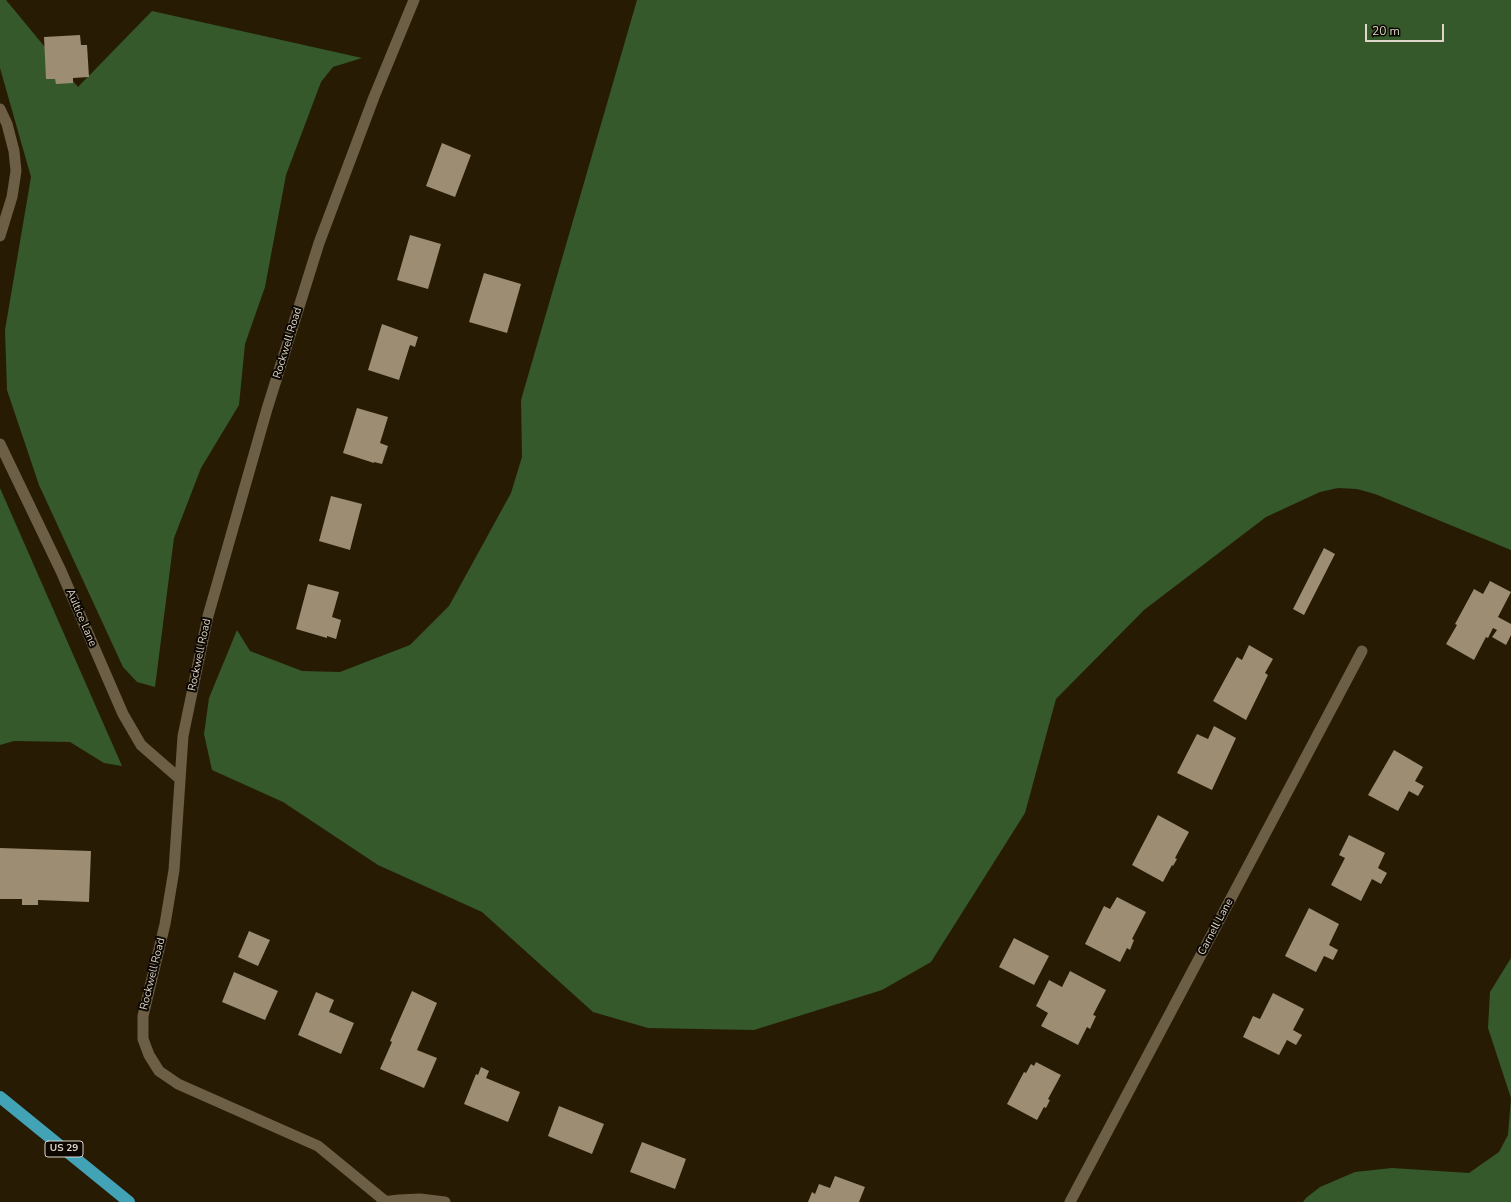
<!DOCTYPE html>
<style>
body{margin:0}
#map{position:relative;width:1511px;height:1202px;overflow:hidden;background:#271b04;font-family:"Nunito Sans",sans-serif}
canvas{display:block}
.scale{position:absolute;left:1365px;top:24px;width:79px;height:18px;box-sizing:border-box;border:2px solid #ded6c8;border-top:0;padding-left:5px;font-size:12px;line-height:14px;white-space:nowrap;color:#ded6c8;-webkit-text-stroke:3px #0c0701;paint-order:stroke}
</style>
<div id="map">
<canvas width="1511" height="1202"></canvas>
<div class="scale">20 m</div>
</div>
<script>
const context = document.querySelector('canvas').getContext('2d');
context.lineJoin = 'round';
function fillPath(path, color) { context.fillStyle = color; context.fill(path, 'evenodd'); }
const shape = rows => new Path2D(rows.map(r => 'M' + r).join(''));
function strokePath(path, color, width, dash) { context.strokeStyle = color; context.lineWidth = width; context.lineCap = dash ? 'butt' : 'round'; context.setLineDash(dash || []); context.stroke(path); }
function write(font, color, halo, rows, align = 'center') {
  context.font = font + ' "Nunito Sans",sans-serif'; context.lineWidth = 4; context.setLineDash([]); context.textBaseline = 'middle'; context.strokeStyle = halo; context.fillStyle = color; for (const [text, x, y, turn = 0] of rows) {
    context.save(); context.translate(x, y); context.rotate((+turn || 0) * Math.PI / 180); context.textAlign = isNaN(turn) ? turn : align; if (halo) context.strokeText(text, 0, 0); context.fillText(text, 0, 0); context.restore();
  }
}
const forest = shape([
 [0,0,6,0,78,87,152,11,362,58,333,67,321,82,286,175,265,287,245,344,239,405,201,468,174,538,155,687,137,682,123,667,39,485,7,390,5,330,31,177,0,68],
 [637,0,1511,0,1511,550,1375,494,1357,489,1338,488,1320,492,1266,517,1144,610,1056,699,1025,813,931,962,882,990,754,1030,648,1028,593,1012,482,912,378,865,283,802,212,770,204,734,209,698,237,630,250,651,302,671,340,672,410,645,449,606,511,493,522,457,521,400],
 [0,488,122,766,104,763,70,742,14,741,0,745],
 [1511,958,1511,1202,1303,1202,1306,1198,1320,1187,1355,1172,1392,1168,1469,1173,1499,1152,1508,1135,1511,1098,1488,1028,1490,992]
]);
const building = shape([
 [80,35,81,45,87,45,89,77,73,78,73,83,56,84,55,79,46,79,44,37],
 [442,143,471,155,455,197,426,186],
 [410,235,441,244,428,289,397,280],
 [484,273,521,284,507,333,469,322],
 [382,324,418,337,415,347,410,345,399,380,368,370],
 [357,408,388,417,380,443,388,446,382,464,374,462,374,463,343,453],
 [331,496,362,504,350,550,319,541],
 [1324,548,1335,554,1304,615,1293,609],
 [1490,581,1511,592,1498,617,1511,624,1511,635,1506,645,1492,637,1497,630,1493,628,1488,638,1486,637,1474,660,1446,644,1457,625,1455,624,1474,589,1483,594],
 [308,584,339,592,332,617,341,620,336,639,327,636,327,638,296,629],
 [1249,645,1273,659,1265,673,1268,675,1246,720,1213,701,1237,657,1242,660],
 [1214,726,1236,738,1212,790,1177,773,1197,734,1208,739],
 [1394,750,1423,767,1415,781,1424,786,1418,796,1409,791,1398,811,1368,795],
 [1158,815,1189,832,1175,858,1177,859,1173,866,1172,865,1163,882,1132,865],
 [1349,835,1385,853,1378,868,1387,873,1381,884,1372,879,1361,901,1331,885,1345,858,1339,855],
 [0,848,91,851,89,902,38,900,38,905,22,905,22,899,0,899],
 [1117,897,1146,912,1132,939,1134,940,1130,950,1127,948,1120,962,1085,944,1104,906,1110,909],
 [1309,908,1339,924,1329,945,1338,950,1333,960,1324,956,1316,972,1285,956],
 [249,931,270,940,258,966,238,957],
 [1014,938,1049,956,1034,985,999,967],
 [1070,971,1106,990,1093,1015,1096,1016,1090,1029,1087,1027,1078,1045,1041,1026,1048,1013,1036,1006,1049,980,1062,987],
 [234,972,278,991,265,1020,222,1002],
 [412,991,437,1003,417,1050,437,1058,424,1088,380,1069,392,1042,390,1041],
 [316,992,334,1000,329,1012,354,1023,341,1054,298,1035],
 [1273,993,1304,1009,1293,1030,1302,1035,1296,1045,1287,1040,1279,1055,1243,1037,1253,1016,1260,1019],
 [1036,1062,1061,1075,1048,1099,1050,1100,1046,1108,1044,1107,1037,1120,1007,1104,1024,1072,1026,1073,1031,1064,1034,1066],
 [481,1067,489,1071,486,1078,520,1092,508,1122,464,1104,476,1074,478,1075],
 [559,1106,604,1124,592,1154,548,1136],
 [642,1142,686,1159,675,1189,630,1172],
 [835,1176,865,1187,859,1202,808,1202,812,1192,815,1194,819,1184,830,1188]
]);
const minor = shape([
 [0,109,7,124,14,151,16,171,12,197,0,236],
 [0,444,61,571,123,714,141,745,180,779],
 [385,1201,318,1146,178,1084,159,1071,149,1055,143,1039,143,1016,165,924,174,870,183,736,208,616,267,409,319,243,374,97,414,0],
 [382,1202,399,1200,420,1199,445,1202],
 [1070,1202,1362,651]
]);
const motorway = shape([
 [0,1097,129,1202]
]);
const shields = [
 [64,1149,38]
];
const shieldNames = [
 ["US 29",64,1149]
];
const streetNames = [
 ["Rockwell Road",288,343,-73],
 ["Aultice Lane",81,618,67],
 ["Rockwell Road",200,655,-78],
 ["Carnell Lane",1216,927,-62],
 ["Rockwell Road",153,974,-76]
];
fillPath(forest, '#35592b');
fillPath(building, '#9c8d73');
strokePath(minor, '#6d5e46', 11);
strokePath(motorway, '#41a3b5', 12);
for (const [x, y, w] of shields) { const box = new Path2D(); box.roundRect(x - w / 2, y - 8, w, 16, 3); context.fillStyle = '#0c0701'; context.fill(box); strokePath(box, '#ded6c8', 1); }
write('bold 10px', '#ded6c8', null, shieldNames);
write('11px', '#ded6c8', '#0c0701', streetNames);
</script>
